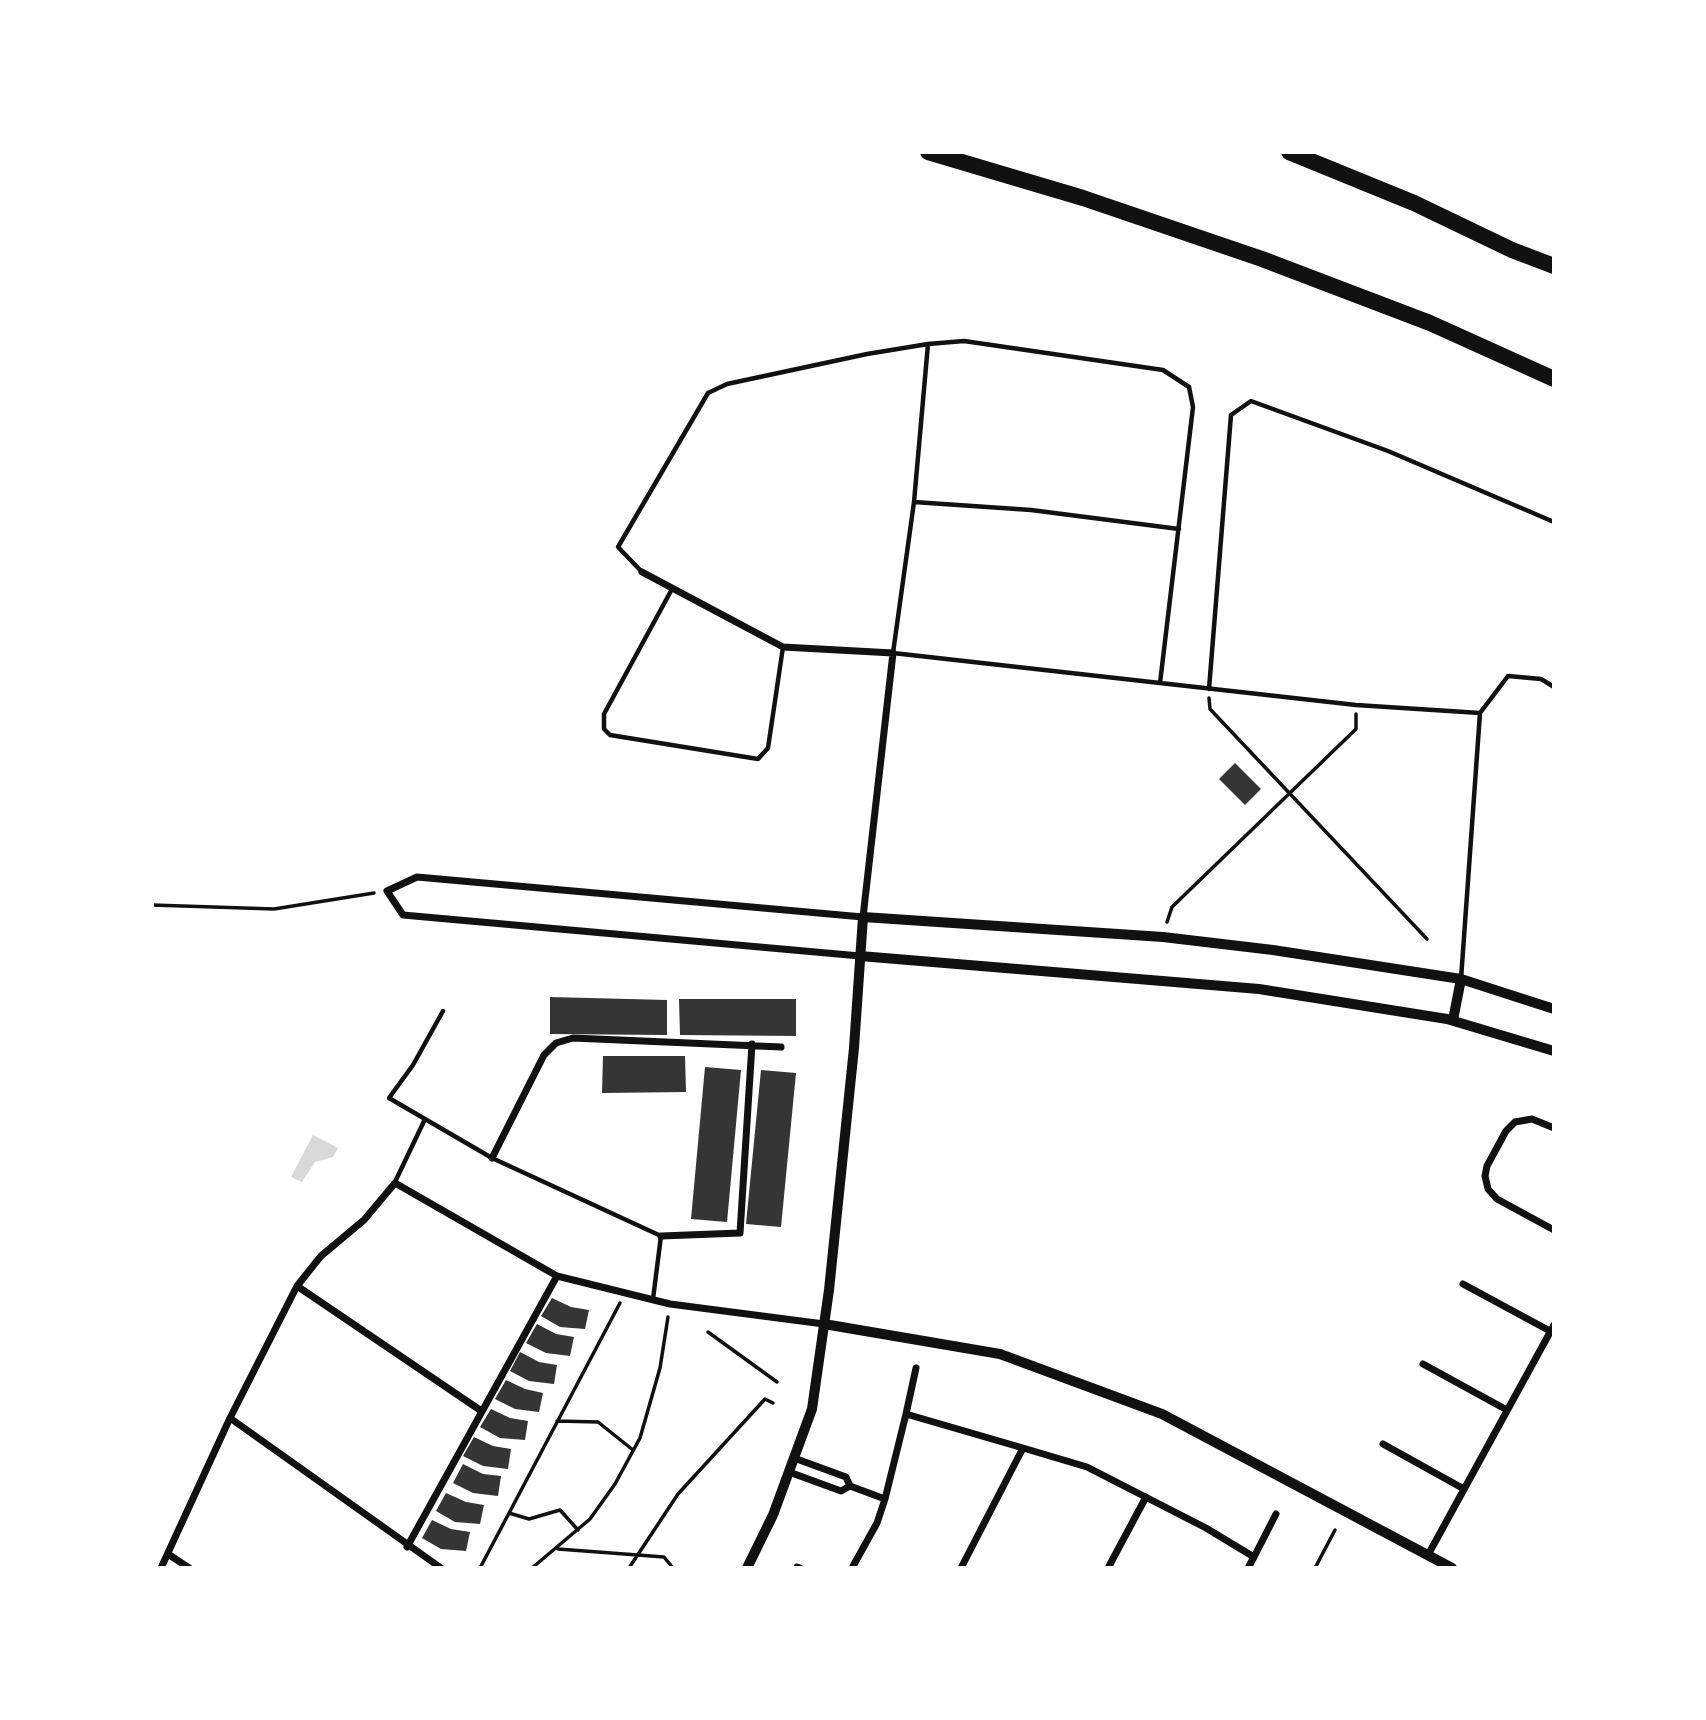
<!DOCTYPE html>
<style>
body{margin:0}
#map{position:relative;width:1706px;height:1720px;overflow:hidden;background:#fff;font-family:"Golos Text",sans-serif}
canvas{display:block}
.frame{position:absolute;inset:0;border:154px solid #fff;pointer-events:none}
</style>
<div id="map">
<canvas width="1706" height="1720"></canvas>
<div class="frame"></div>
</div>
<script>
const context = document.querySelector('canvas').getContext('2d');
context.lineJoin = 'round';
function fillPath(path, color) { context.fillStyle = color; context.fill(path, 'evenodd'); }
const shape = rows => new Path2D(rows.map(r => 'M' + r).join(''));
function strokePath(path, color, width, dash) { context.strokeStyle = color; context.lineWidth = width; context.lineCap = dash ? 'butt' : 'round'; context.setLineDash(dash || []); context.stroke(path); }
const water = shape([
 [313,1135,338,1148,333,1157,315,1162,302,1182,291,1177]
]);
const building = shape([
 [1235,763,1261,789,1245,805,1219,779],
 [550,997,667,1000,667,1035,550,1034],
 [679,999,796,999,796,1036,680,1035],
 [603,1056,685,1056,686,1092,602,1093],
 [705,1067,741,1070,727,1222,691,1219],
 [761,1070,796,1073,781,1227,746,1224],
 [552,1298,571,1307,589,1310,585,1329,560,1327,541,1316],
 [537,1324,556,1334,574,1337,570,1356,546,1353,526,1343],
 [520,1352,539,1362,557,1365,554,1384,529,1381,510,1371],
 [506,1380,525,1389,543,1393,539,1412,515,1409,495,1399],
 [491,1409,510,1418,528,1421,525,1440,500,1438,480,1427],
 [474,1437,493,1446,511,1449,508,1469,483,1466,463,1456],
 [463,1464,483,1474,501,1476,498,1496,473,1493,453,1483],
 [446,1493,466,1502,484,1505,480,1524,455,1522,436,1511],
 [432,1520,451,1529,470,1532,466,1551,441,1549,422,1538]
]);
const path = shape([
 [1209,698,1210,709,1427,939],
 [152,905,274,909,374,893],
 [1167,922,1172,907,1356,729,1356,714],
 [708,1332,777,1382],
 [557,1421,598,1422,633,1450],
 [509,1513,529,1519,560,1510,578,1530],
 [558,1549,664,1557,673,1568],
 [480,1568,620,1303],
 [532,1568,590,1519,615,1484,640,1438,660,1368,668,1317],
 [629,1568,678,1494,765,1399,773,1403],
 [1315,1568,1335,1530]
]);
const service = shape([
 [914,502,1031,510,1179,529],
 [642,572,618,547,708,393,727,384,867,354,928,344],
 [672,589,604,714,604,729,610,735,758,759,768,748,783,647],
 [1160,683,893,653,914,502,928,344,964,341,1163,370,1189,387,1193,407,1160,683,1356,705,1480,713,1461,979],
 [1209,689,1231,415,1251,401,1388,451,1554,522],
 [1480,713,1508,676,1541,679,1554,687],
 [425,1119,389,1098,413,1065,443,1011],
 [395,1182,425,1119,492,1158,661,1236,653,1299]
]);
const minor = shape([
 [642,572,783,647,893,653,863,917,417,877,387,891,403,915,860,956],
 [1554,1128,1532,1119,1515,1122,1506,1131,1487,1166,1485,1176,1488,1189,1497,1199,1554,1230],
 [492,1158,544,1055,556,1043,573,1038,781,1047],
 [661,1236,740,1233,752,1044],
 [1463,1284,1550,1331],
 [297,1286,480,1410],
 [1423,1364,1507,1410],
 [906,1414,916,1368],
 [230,1418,441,1568],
 [1383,1444,1464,1489],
 [794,1458,846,1477,850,1486,885,1499],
 [789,1472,841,1491,850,1486],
 [407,1547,557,1276],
 [168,1554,189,1568],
 [1428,1555,1554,1325],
 [1254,1557,1276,1514],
 [797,1567,800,1568],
 [161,1568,230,1418,297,1286,321,1256,364,1220,395,1183,557,1276,670,1304,824,1324],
 [852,1568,877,1523,885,1499,906,1414,1023,1448],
 [961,1568,1023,1448,1087,1467,1206,1528,1254,1557,1248,1568],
 [1108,1568,1146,1497]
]);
const tertiary = shape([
 [860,956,1259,989,1447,1019,1554,1051],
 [1453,1020,1461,979],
 [824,1324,1000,1354,1162,1414,1452,1568],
 [747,1568,773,1515,812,1409,829,1290,854,1048,863,917,1163,937,1273,950,1461,979,1554,1009]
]);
const motorway = shape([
 [928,152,1083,198,1262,259,1430,323,1554,379],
 [1289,152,1414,203,1512,250,1554,266]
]);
fillPath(water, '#d9d9d9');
fillPath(building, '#353535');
strokePath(path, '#111', 3.5);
strokePath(service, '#111', 4.5);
strokePath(minor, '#111', 7);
strokePath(tertiary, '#111', 10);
strokePath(motorway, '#111', 16);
</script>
